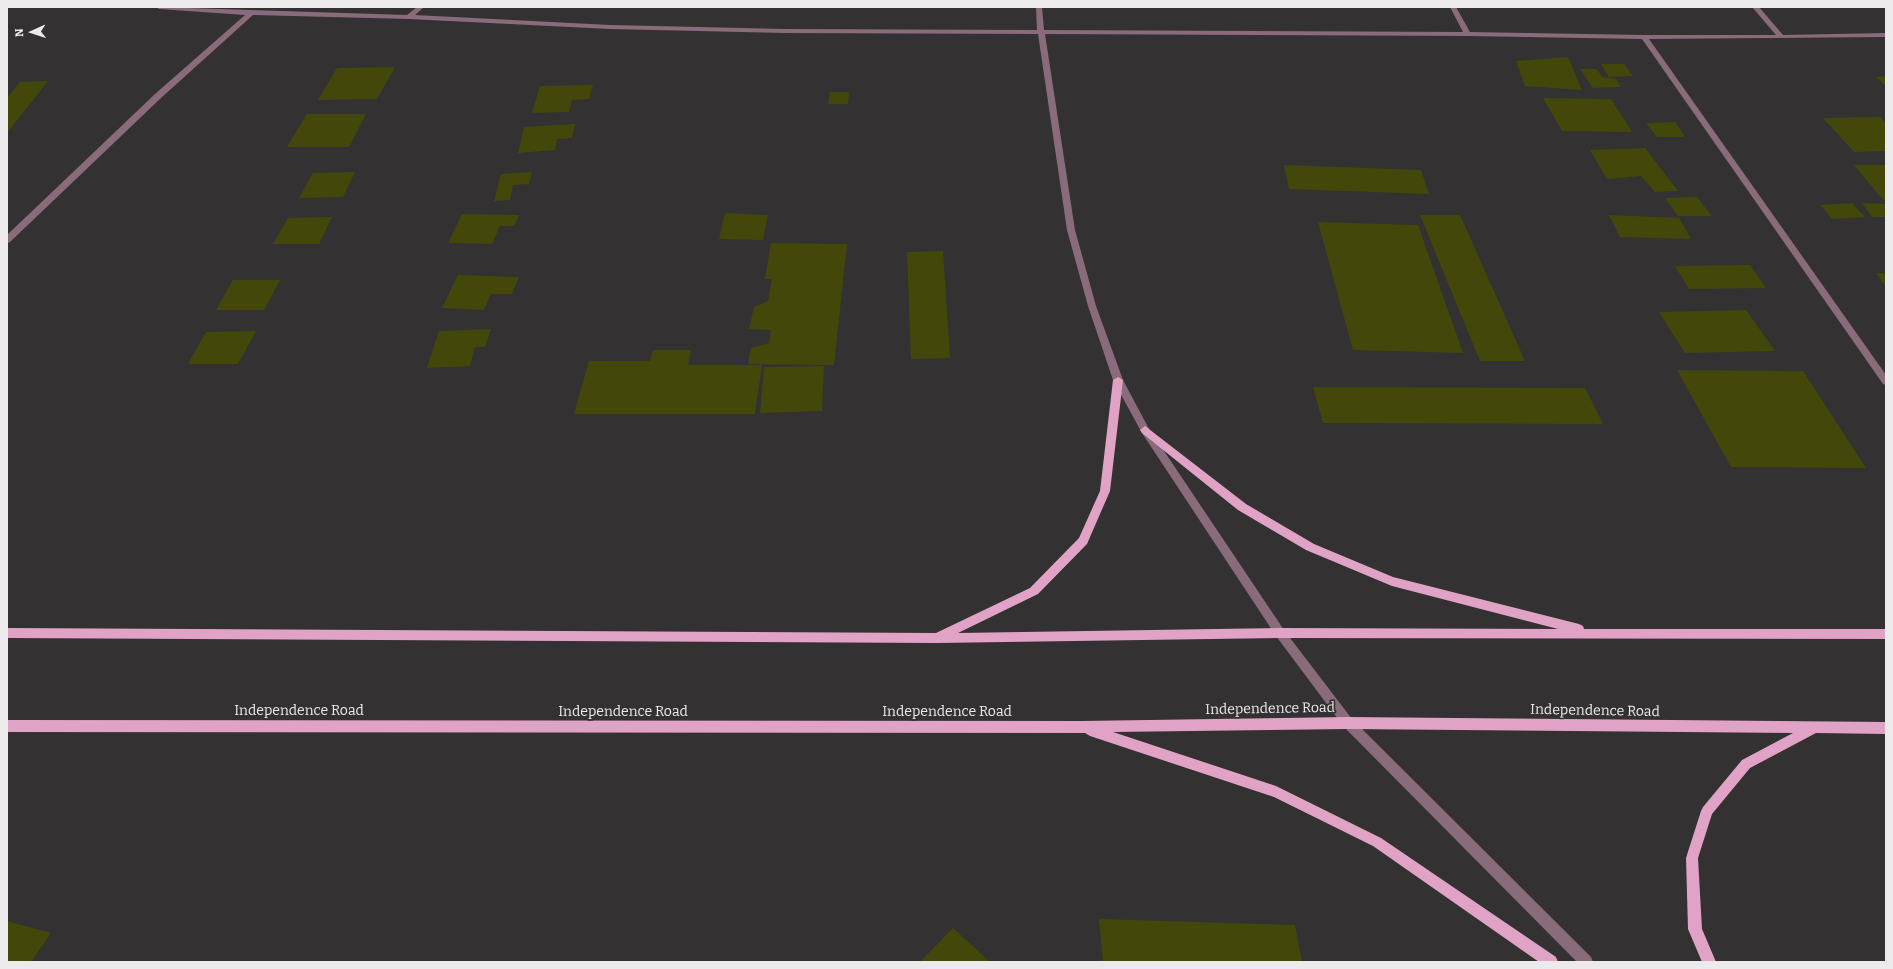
<!DOCTYPE html>
<style>
body{margin:0}
#map{position:relative;width:1893px;height:969px;overflow:hidden;background:#343132;font-family:Bitter,serif}
canvas{display:block}
.frame{position:absolute;inset:0;border:8px solid #eceaeb;pointer-events:none}
.north{position:absolute;left:12px;top:12px;width:40px;height:40px;-webkit-text-stroke:3px #343132;paint-order:stroke;rotate:267deg;font-size:11px;font-weight:700;line-height:16px;text-align:center;color:#eceaeb}
.north::after{content:'';display:block;margin:auto;width:14px;height:18px;background:#eceaeb;clip-path:polygon(50% 0,100% 100%,50% 72%,0 100%)}
</style>
<div id="map">
<canvas width="1893" height="969"></canvas>
<div class="frame"></div>
<div class="north">N</div>
</div>
<script>
const context = document.querySelector('canvas').getContext('2d');
context.lineJoin = 'round';
function fillPath(path, color) { context.fillStyle = color; context.fill(path, 'evenodd'); }
const shape = rows => new Path2D(rows.map(r => 'M' + r).join(''));
function write(font, color, halo, rows, align = 'center') {
  context.font = font + ' Bitter,serif'; context.lineWidth = 3.5; context.setLineDash([]); context.textBaseline = 'middle'; context.strokeStyle = halo; context.fillStyle = color; for (const [text, x, y, turn = 0] of rows) {
    context.save(); context.translate(x, y); context.rotate((+turn || 0) * Math.PI / 180); context.textAlign = isNaN(turn) ? turn : align; if (halo) context.strokeText(text, 0, 0); context.fillText(text, 0, 0); context.restore();
  }
}
const building = shape([
 [1568,57,1582,90,1525,86,1516,61],
 [1601,64,1624,64,1633,76,1609,77],
 [395,67,377,99,318,100,337,68],
 [1580,69,1596,69,1603,77,1616,79,1621,87,1593,88],
 [1886,76,1886,86,1876,77],
 [48,81,7,133,7,98,20,82],
 [593,85,589,99,572,100,569,112,532,113,540,86],
 [830,92,849,92,848,104,828,104],
 [1543,98,1611,99,1632,132,1562,131],
 [307,114,366,114,349,147,287,147],
 [1880,117,1886,123,1886,151,1854,152,1823,118],
 [1675,122,1685,137,1657,137,1646,123],
 [575,124,572,138,557,139,555,150,518,153,524,127],
 [1645,148,1678,191,1655,192,1641,176,1607,179,1590,150],
 [1284,165,1421,170,1429,194,1289,189],
 [1854,165,1886,165,1886,200,1883,200],
 [355,172,343,197,299,198,313,173],
 [532,172,529,184,513,185,510,200,494,201,501,174],
 [1697,197,1712,216,1678,216,1665,198],
 [1852,203,1865,217,1832,219,1820,205],
 [1862,203,1886,204,1886,217,1872,217],
 [725,213,768,215,763,240,719,239],
 [462,214,519,215,514,226,500,226,492,244,448,243],
 [1420,215,1460,215,1525,361,1480,361],
 [1609,215,1679,218,1691,239,1620,237],
 [332,217,319,244,273,244,288,218],
 [1318,222,1418,225,1463,353,1353,350],
 [771,243,847,244,834,365,748,364,751,348,769,343,771,330,749,329,754,307,768,301,772,279,765,279],
 [943,251,950,358,911,359,907,252],
 [1750,265,1766,288,1689,289,1675,266],
 [1876,273,1886,273,1886,287],
 [458,275,519,277,512,294,491,294,484,310,442,308],
 [233,280,280,280,264,310,216,310],
 [1746,310,1775,351,1685,353,1659,312],
 [491,329,485,347,475,347,470,366,427,368,439,331],
 [256,331,238,364,188,364,206,332],
 [653,350,691,350,688,365,762,365,755,414,574,414,589,361,650,361],
 [824,366,822,411,760,413,764,367],
 [1677,370,1803,371,1866,468,1731,467],
 [1313,387,1585,388,1603,424,1323,423],
 [1099,919,1295,925,1302,962,1103,962],
 [7,921,51,933,31,962,7,962],
 [953,928,990,962,920,962]
]);
const minor = shape([
 [156,7,407,15,417,7,424,7,415,15,610,25,785,29,1037,30,1036,7,1042,7,1044,30,1463,32,1450,7,1456,7,1470,32,1644,35,1776,35,1752,7,1759,7,1783,35,1886,33,1886,37,1649,39,1886,375,1886,385,1883,384,1642,39,1468,36,1045,34,1075,230,1096,306,1123,380,1148,427,1284,630,1352,719,1591,957,1593,962,1577,962,1344,727,1276,636,1142,433,1113,380,1088,306,1067,230,1038,34,785,33,610,29,409,19,253,15,161,98,10,242,7,243,7,235,155,94,245,15,159,9,156,7]
]);
const major = shape([
 [1118,377,1123,380,1110,491,1087,544,1038,594,958,633,1280,628,1558,629,1392,586,1306,550,1238,510,1142,433,1140,430,1145,426,1246,504,1314,544,1393,577,1579,624,1583,626,1584,629,1886,629,1886,639,1280,638,937,643,7,638,7,628,936,633,1030,588,1079,538,1100,491,1113,380,1118,377],
 [1348,717,1886,722,1886,734,1816,733,1750,768,1712,814,1698,858,1702,929,1716,962,1702,962,1688,929,1686,858,1701,811,1703,807,1742,760,1793,733,1348,729,1113,732,1276,786,1381,838,1556,957,1558,962,1539,962,1373,846,1274,797,1090,736,1085,733,7,732,7,720,1082,721,1348,717]
]);
const streetNames = [
 ["Independence Road",1270,709,-1],
 ["Independence Road",299,711],
 ["Independence Road",1595,711,1],
 ["Independence Road",623,712],
 ["Independence Road",947,712]
];
fillPath(building, '#43480a');
fillPath(minor, '#8a6b7b');
fillPath(major, '#e1a3c5');
write('14px', '#eceaeb', '#343132', streetNames);
</script>
